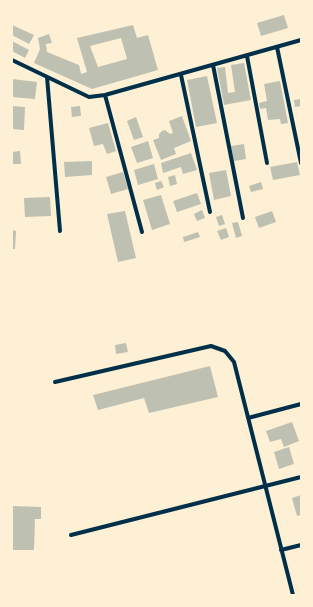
<!DOCTYPE html>
<style>
body{margin:0}
#map{position:relative;width:313px;height:607px;overflow:hidden;background:#fdf0d5;font-family:Figtree,sans-serif}
canvas{display:block}
.frame{position:absolute;inset:0;border:13px solid #fdf0d5;pointer-events:none}
</style>
<div id="map">
<canvas width="313" height="607"></canvas>
<div class="frame"></div>
</div>
<script>
const context = document.querySelector('canvas').getContext('2d');
context.lineJoin = 'round';
function fillPath(path, color) { context.fillStyle = color; context.fill(path, 'evenodd'); }
const shape = rows => new Path2D(rows.map(r => 'M' + r).join(''));
function strokePath(path, color, width, dash) { context.strokeStyle = color; context.lineWidth = width; context.lineCap = dash ? 'butt' : 'round'; context.setLineDash(dash || []); context.stroke(path); }
const building = shape([
 [284,15,288,28,261,36,257,23],
 [12,25,34,35,29,44,12,35],
 [133,25,137,38,148,35,158,70,92,89,34,63,40,49,38,38,49,34,52,43,46,44,47,52,79,65,81,74,87,72,77,38],
 [121,38,127,59,98,67,90,46],
 [12,41,29,50,25,58,12,51],
 [244,63,251,100,224,105,217,68,225,67,228,93,235,92,231,65],
 [207,76,217,123,196,127,187,80],
 [12,79,37,82,35,99,12,97],
 [280,81,288,123,281,124,280,119,268,120,266,108,260,109,259,103,267,101,264,84],
 [301,99,301,106,295,107,294,100],
 [12,106,25,107,24,130,12,129],
 [80,106,81,116,72,117,71,107],
 [182,116,191,141,174,148,176,154,161,160,153,140,159,138,159,134,162,131,165,130,170,134,173,133,169,121],
 [136,117,143,137,134,140,127,121],
 [108,123,116,151,107,154,103,144,94,146,89,128],
 [148,141,153,158,137,163,131,147],
 [244,144,246,159,234,161,231,146],
 [20,151,21,164,12,164,12,152],
 [191,153,197,170,183,174,181,167,163,173,161,163],
 [92,161,92,175,65,177,64,162],
 [297,162,300,175,273,180,270,167],
 [154,164,158,179,138,185,134,170],
 [226,170,231,196,214,200,209,173],
 [123,172,128,189,111,194,106,177],
 [175,175,177,184,170,186,168,177],
 [161,181,164,187,157,190,155,183],
 [261,182,263,189,251,192,249,186],
 [197,193,201,204,177,212,173,201],
 [161,195,170,224,152,230,143,200],
 [50,197,51,216,25,217,24,198],
 [202,210,205,218,197,221,194,214],
 [125,211,136,258,118,262,107,214],
 [272,211,276,222,259,228,255,217],
 [222,215,225,224,219,226,216,217],
 [238,222,242,236,236,238,232,223],
 [226,228,229,237,221,240,217,231],
 [12,230,16,231,15,249,12,249],
 [198,232,200,237,184,242,183,237],
 [126,343,128,352,116,354,115,345],
 [210,366,218,397,149,413,144,398,98,410,93,395],
 [292,422,299,441,284,447,281,439,270,442,266,431],
 [289,447,294,464,279,469,274,452],
 [301,495,301,515,297,516,292,498],
 [12,506,41,507,41,519,35,519,34,550,12,550]
]);
const minor = shape([
 [277,47,301,163],
 [247,56,267,163],
 [12,60,89,97,105,95,301,40],
 [213,65,243,218],
 [181,75,210,212],
 [47,77,60,231],
 [105,95,142,232],
 [55,382,211,346,225,351,234,362,293,595],
 [248,418,301,404],
 [71,535,301,477],
 [281,550,301,545]
]);
fillPath(building, '#bec0b2');
strokePath(minor, '#003049', 4);
</script>
